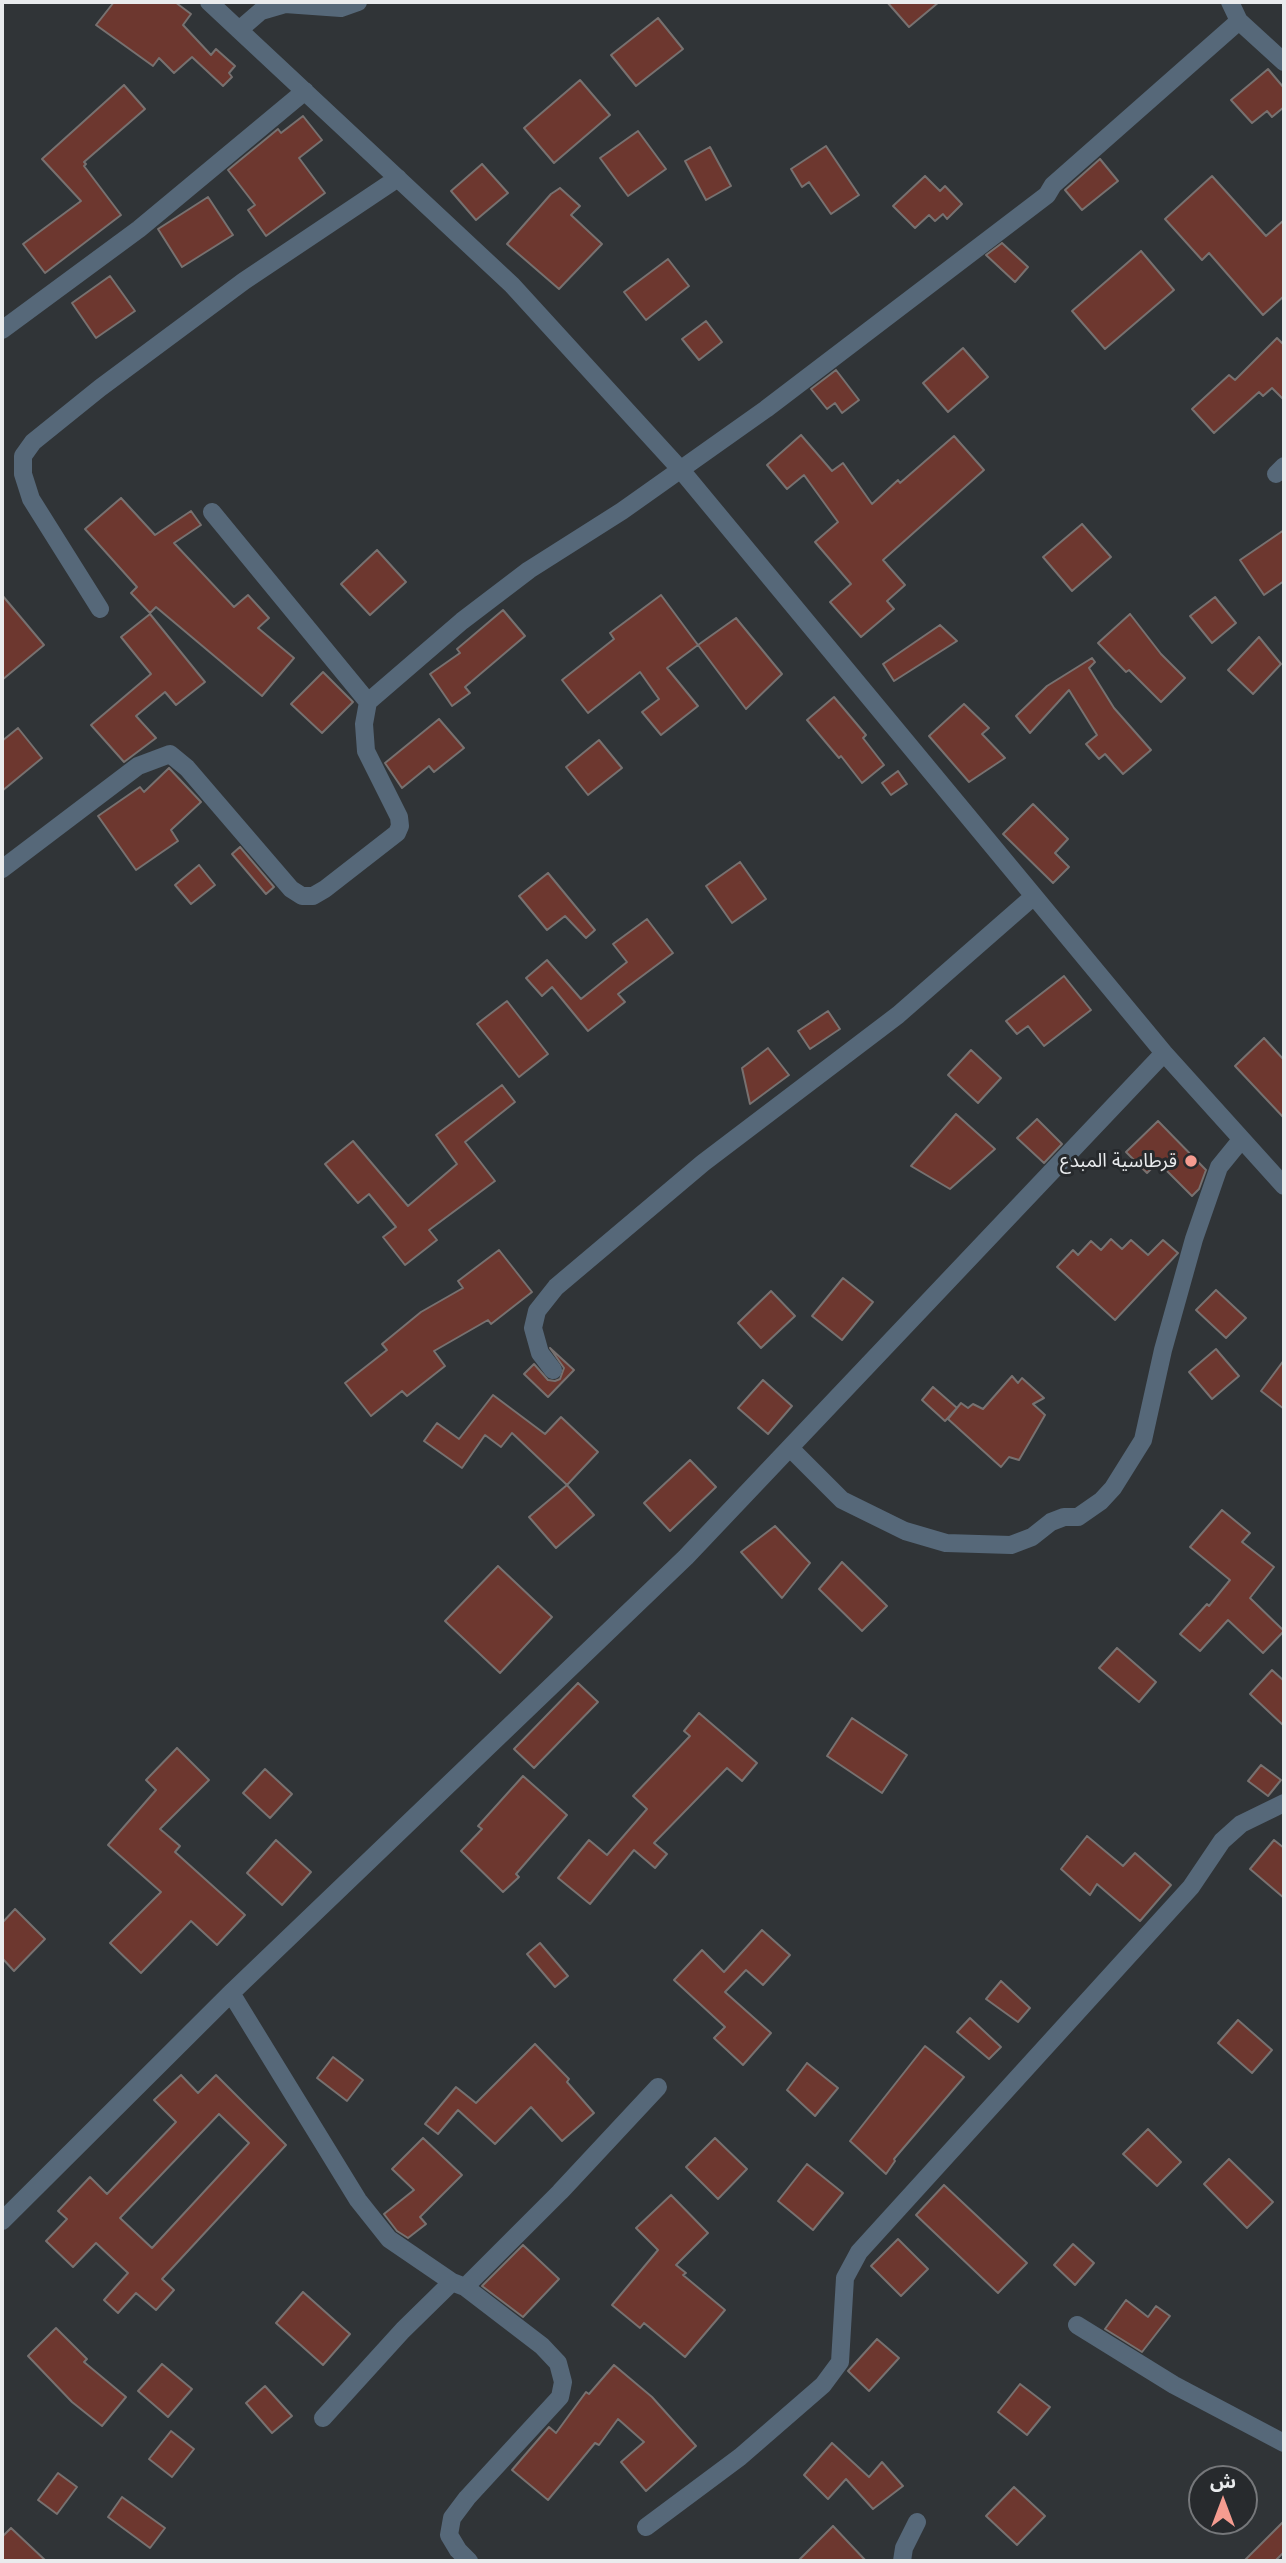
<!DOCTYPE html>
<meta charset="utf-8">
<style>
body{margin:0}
#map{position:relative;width:1286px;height:2563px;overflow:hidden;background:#303437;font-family:Quicksand,"Noto Sans Arabic",sans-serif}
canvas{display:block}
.frame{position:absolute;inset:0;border:4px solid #e9ebed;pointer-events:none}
.north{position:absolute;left:1188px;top:2465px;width:70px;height:70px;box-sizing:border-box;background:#272a2d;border:2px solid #75777a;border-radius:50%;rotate:0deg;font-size:19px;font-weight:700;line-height:28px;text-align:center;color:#e9ebed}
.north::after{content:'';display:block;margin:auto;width:24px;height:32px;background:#f59c90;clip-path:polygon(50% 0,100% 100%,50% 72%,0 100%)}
</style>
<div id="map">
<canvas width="1286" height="2563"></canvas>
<div class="frame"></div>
<div class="north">ش</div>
</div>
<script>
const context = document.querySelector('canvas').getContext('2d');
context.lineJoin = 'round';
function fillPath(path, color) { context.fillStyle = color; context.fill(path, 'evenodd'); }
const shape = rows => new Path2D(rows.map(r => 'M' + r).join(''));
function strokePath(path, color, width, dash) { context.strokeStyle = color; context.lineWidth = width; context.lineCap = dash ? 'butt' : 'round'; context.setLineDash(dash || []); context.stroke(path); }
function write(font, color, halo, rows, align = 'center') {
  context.font = font + ' Quicksand,"Noto Sans Arabic",sans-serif'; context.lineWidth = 6; context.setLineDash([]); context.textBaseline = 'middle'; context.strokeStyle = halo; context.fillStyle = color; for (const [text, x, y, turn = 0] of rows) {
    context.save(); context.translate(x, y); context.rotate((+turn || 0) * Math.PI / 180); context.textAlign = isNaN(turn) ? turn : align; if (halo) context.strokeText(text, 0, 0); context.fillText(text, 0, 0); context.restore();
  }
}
const building = shape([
 [114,2,175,2,191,14,183,25,211,55,216,49,235,66,229,73,232,77,223,86,192,57,174,73,159,58,153,66,96,25,114,2],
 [887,2,939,2,909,27,887,2],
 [658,18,683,49,636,86,611,55,658,18],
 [1268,69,1284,88,1284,107,1272,117,1267,111,1252,123,1231,100,1268,69],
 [580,80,610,115,554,163,524,128,580,80],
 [124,85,145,109,84,162,86,164,84,166,121,215,45,273,23,244,81,201,42,159,124,85],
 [303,116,322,140,299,158,325,193,266,236,248,210,255,205,228,170,278,129,281,133,303,116],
 [638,131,666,169,628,196,600,158,638,131],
 [826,146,859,195,831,214,809,182,802,187,791,169,826,146],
 [710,147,731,186,706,200,685,161,710,147],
 [1100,159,1118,181,1082,210,1065,190,1100,159],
 [482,164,508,193,476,220,451,191,482,164],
 [925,176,940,191,945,186,962,204,947,219,943,214,935,221,929,215,915,228,893,206,925,176],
 [1212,176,1266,236,1284,220,1284,296,1263,315,1209,253,1202,260,1165,219,1212,176],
 [560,188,580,206,571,215,602,244,559,289,507,244,551,194,560,188],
 [208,197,233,235,182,267,158,229,208,197],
 [1002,243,1028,267,1015,282,986,255,1002,243],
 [1141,251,1174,290,1105,349,1072,311,1141,251],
 [668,259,689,286,646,320,624,292,668,259],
 [110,276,135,311,96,338,72,303,110,276],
 [706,321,722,342,699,360,682,339,706,321],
 [1277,338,1284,345,1284,400,1272,388,1263,396,1259,392,1214,433,1192,409,1229,375,1235,380,1277,338],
 [963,348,988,377,948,412,923,383,963,348],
 [836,370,859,400,842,413,835,403,827,409,811,389,836,370],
 [801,435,832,471,843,463,872,504,898,480,900,483,954,436,984,470,883,560,905,585,887,601,894,609,861,637,830,602,851,584,815,542,838,522,804,475,787,489,767,465,801,435],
 [121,498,155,535,191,511,201,525,174,543,234,607,248,595,269,618,258,628,294,658,262,696,156,607,150,613,131,593,137,587,85,529,121,498],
 [1082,524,1111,557,1072,591,1043,557,1082,524],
 [1284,530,1284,581,1264,595,1240,560,1284,530],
 [377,550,406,582,370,615,341,584,377,550],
 [2,595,44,645,2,680,2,595],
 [661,595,698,645,667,668,698,706,661,735,642,712,659,699,640,672,588,713,562,680,614,639,610,633,661,595],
 [1215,597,1236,623,1212,643,1190,616,1215,597],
 [503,610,525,636,465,687,470,693,452,706,430,674,460,653,457,649,503,610],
 [150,614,205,682,176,705,165,692,136,716,156,738,124,762,91,725,151,674,121,637,150,614],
 [1130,614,1161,654,1185,678,1161,702,1129,670,1126,672,1098,643,1130,614],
 [736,618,782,674,746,709,698,645,736,618],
 [940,625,957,641,894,681,883,664,940,625],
 [1259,637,1281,664,1253,694,1228,670,1259,637],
 [1092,658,1095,662,1089,668,1114,708,1151,750,1123,774,1105,754,1099,759,1086,744,1097,735,1069,690,1030,733,1016,716,1047,686,1092,658],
 [323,672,353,702,322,733,291,704,323,672],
 [834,697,866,735,863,738,884,765,862,783,841,756,839,758,807,720,834,697],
 [964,704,989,728,982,734,1005,758,969,782,929,736,964,704],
 [439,719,464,748,434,772,429,766,402,788,385,763,439,719],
 [18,728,42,758,2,791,2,741,18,728],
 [599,740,622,768,588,795,566,767,599,740],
 [169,768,201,802,171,830,178,841,136,870,98,816,140,787,144,792,169,768],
 [898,771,907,784,891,795,882,783,898,771],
 [1033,804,1068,839,1055,853,1069,867,1053,883,1003,834,1033,804],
 [240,847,274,887,266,894,232,854,240,847],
 [740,862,766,899,732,923,706,886,740,862],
 [199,865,215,885,191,904,175,885,199,865],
 [548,873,595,930,586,938,565,916,547,930,519,896,548,873],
 [647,919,673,953,618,994,625,1002,588,1031,552,987,542,996,526,978,547,960,581,999,627,962,613,944,647,919],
 [1064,976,1091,1010,1044,1046,1028,1026,1017,1034,1006,1021,1064,976],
 [507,1001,548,1054,519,1077,477,1024,507,1001],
 [828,1011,840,1029,810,1049,798,1031,828,1011],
 [1264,1038,1284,1060,1284,1118,1235,1066,1264,1038],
 [768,1048,789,1075,750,1104,742,1068,768,1048],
 [971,1050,1001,1078,978,1103,948,1075,971,1050],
 [502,1085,515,1102,465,1142,495,1181,429,1230,437,1240,405,1265,383,1237,396,1227,369,1194,358,1203,325,1164,353,1141,408,1206,457,1164,436,1135,502,1085],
 [956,1114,995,1149,950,1189,911,1166,956,1114],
 [1037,1119,1062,1144,1044,1163,1017,1138,1037,1119],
 [1158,1121,1206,1170,1199,1189,1192,1196,1158,1162,1147,1173,1126,1152,1158,1121],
 [1111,1239,1122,1249,1131,1240,1148,1255,1163,1240,1178,1253,1115,1320,1057,1267,1073,1250,1078,1255,1091,1241,1101,1250,1111,1239],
 [499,1250,532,1292,491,1324,488,1320,434,1351,445,1366,407,1396,402,1391,371,1416,345,1383,387,1350,382,1344,421,1312,463,1288,458,1281,499,1250],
 [843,1278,873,1302,842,1340,812,1316,843,1278],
 [1216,1290,1246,1318,1226,1338,1196,1310,1216,1290],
 [771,1291,795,1316,761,1348,738,1323,771,1291],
 [550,1348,574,1370,548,1397,524,1374,534,1364,548,1380,555,1381,560,1379,564,1368,550,1348],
 [1216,1349,1239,1376,1212,1399,1189,1372,1216,1349],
 [1284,1360,1284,1409,1261,1391,1284,1360],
 [1012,1376,1018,1383,1022,1378,1044,1398,1033,1404,1045,1415,1019,1460,1009,1457,1001,1467,948,1419,961,1403,968,1408,973,1404,983,1409,1012,1376],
 [763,1380,792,1406,768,1434,738,1408,763,1380],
 [933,1387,957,1408,945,1421,922,1400,933,1387],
 [493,1395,545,1434,561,1417,598,1452,567,1485,512,1433,501,1447,485,1435,462,1468,424,1441,437,1423,459,1439,493,1395],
 [690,1460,716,1487,670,1531,644,1503,690,1460],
 [567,1485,594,1515,556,1548,529,1517,567,1485],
 [1222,1510,1250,1533,1242,1542,1274,1567,1250,1598,1284,1631,1263,1653,1228,1620,1200,1651,1180,1634,1207,1604,1209,1606,1230,1580,1190,1547,1222,1510],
 [775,1526,810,1563,782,1598,741,1552,775,1526],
 [842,1562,887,1606,862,1631,819,1589,842,1562],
 [498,1566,552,1617,500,1673,445,1621,498,1566],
 [1117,1648,1156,1682,1139,1702,1099,1668,1117,1648],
 [1272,1670,1284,1681,1284,1726,1250,1694,1272,1670],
 [578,1683,598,1702,534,1768,514,1749,578,1683],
 [699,1713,757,1763,742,1781,727,1768,654,1843,667,1854,655,1868,634,1850,590,1904,558,1878,589,1840,607,1855,647,1809,633,1796,690,1736,684,1731,699,1713],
 [852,1718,907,1755,882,1793,827,1756,852,1718],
 [177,1748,209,1780,160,1829,180,1846,175,1852,245,1915,217,1945,191,1921,141,1973,110,1943,161,1892,108,1845,156,1790,146,1780,177,1748],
 [1261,1765,1281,1780,1268,1796,1248,1781,1261,1765],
 [265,1769,292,1794,270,1818,243,1793,265,1769],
 [523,1776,567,1815,516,1874,519,1877,503,1892,461,1851,482,1829,478,1826,523,1776],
 [1087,1836,1123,1866,1135,1853,1171,1885,1140,1921,1097,1884,1090,1895,1061,1869,1087,1836],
 [276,1840,311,1872,282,1905,247,1873,276,1840],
 [1274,1840,1284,1848,1284,1898,1250,1869,1274,1840],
 [15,1909,45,1939,14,1971,2,1958,2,1923,15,1909],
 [762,1930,790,1955,763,1985,746,1970,725,1992,771,2033,743,2065,714,2038,725,2027,674,1980,702,1950,724,1972,762,1930],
 [540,1943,568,1976,555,1987,527,1954,540,1943],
 [1001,1981,1030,2008,1018,2022,986,1999,1001,1981],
 [970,2018,1001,2047,989,2059,957,2032,970,2018],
 [1238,2020,1272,2050,1252,2073,1218,2043,1238,2020],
 [535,2044,569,2079,567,2082,594,2113,562,2141,531,2107,495,2144,458,2110,438,2134,425,2124,456,2087,476,2103,535,2044],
 [925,2046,964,2077,894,2159,895,2161,886,2174,850,2141,925,2046],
 [333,2057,363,2080,347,2101,317,2078,333,2057],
 [807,2063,838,2088,815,2116,787,2090,807,2063],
 [181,2075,198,2093,216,2075,286,2145,162,2279,174,2290,156,2310,136,2293,118,2313,104,2300,128,2273,96,2243,73,2267,46,2241,67,2219,58,2211,90,2177,107,2194,176,2122,154,2100,181,2075],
 [219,2114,249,2143,152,2248,120,2218,219,2114],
 [1148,2129,1181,2162,1157,2186,1123,2154,1148,2129],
 [423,2138,462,2175,420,2217,426,2224,408,2238,397,2231,384,2214,414,2190,392,2169,423,2138],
 [715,2138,747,2169,718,2199,686,2167,715,2138],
 [1229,2159,1273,2202,1247,2228,1204,2184,1229,2159],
 [807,2164,843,2193,813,2230,778,2201,807,2164],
 [944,2185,1027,2263,998,2293,916,2215,944,2185],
 [671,2195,708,2233,676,2265,686,2273,683,2275,725,2310,685,2357,644,2323,640,2328,612,2305,658,2250,636,2228,671,2195],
 [898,2239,928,2269,901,2296,871,2266,898,2239],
 [1073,2244,1094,2263,1075,2285,1054,2265,1073,2244],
 [523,2245,559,2279,523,2317,482,2286,523,2245],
 [303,2292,350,2334,323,2365,276,2323,303,2292],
 [1126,2300,1148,2317,1156,2306,1170,2316,1142,2352,1105,2329,1126,2300],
 [56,2328,87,2359,84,2362,126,2397,102,2426,72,2402,28,2356,56,2328],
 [877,2339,899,2358,869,2391,848,2371,877,2339],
 [162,2364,192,2389,168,2417,138,2391,162,2364],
 [614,2365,652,2397,696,2446,646,2491,621,2462,644,2442,618,2419,599,2445,595,2443,548,2500,512,2470,549,2427,556,2433,586,2392,589,2394,614,2365],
 [1020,2384,1050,2407,1027,2435,998,2412,1020,2384],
 [265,2386,292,2416,272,2433,246,2403,265,2386],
 [171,2431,194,2449,172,2477,149,2459,171,2431],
 [832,2443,869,2477,882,2462,903,2486,873,2509,846,2479,828,2499,804,2475,832,2443],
 [58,2473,77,2487,57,2514,38,2500,58,2473],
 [1014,2487,1045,2516,1017,2545,986,2516,1014,2487],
 [122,2497,165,2528,150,2548,108,2517,122,2497],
 [1284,2521,1284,2552,1275,2561,1244,2561,1284,2521],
 [833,2526,866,2561,798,2561,833,2526],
 [11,2528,46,2561,2,2561,2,2537,11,2528]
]);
const minor = shape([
 [209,2,512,285,681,470,1164,1053,1284,1186],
 [1239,21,1284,62],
 [239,30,261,11,285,4,341,8,358,2],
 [2,330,139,229,305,91],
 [1276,474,1284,466],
 [212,512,368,702],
 [100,609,31,499,23,474,23,456,33,442,100,388,244,281,398,178],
 [2,869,138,766,170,754,187,768,291,889,302,896,313,896,325,889,397,833,400,826,399,817,366,751,364,724,368,702,462,621,529,570,622,511,766,409,1047,195,1053,185,1239,21,1230,2],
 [553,1370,540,1353,533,1328,537,1311,556,1287,703,1163,898,1015,1034,896],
 [790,1448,842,1500,905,1531,946,1543,1011,1545,1032,1537,1051,1522,1064,1517,1078,1517,1101,1501,1113,1488,1143,1440,1163,1350,1194,1239,1219,1167,1241,1140],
 [231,1993,358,2200,389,2239,452,2282,465,2287,542,2346,558,2363,563,2382,560,2397,467,2498,452,2518,449,2535,458,2550,469,2561],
 [2,2221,231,1993,686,1557,1164,1053],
 [465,2287,560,2192,658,2087],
 [1077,2325,1174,2385,1284,2443],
 [323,2418,403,2330,452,2282],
 [646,2527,740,2457,823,2385,840,2362,845,2278,859,2252,1191,1887,1222,1841,1241,1824,1284,1803],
 [902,2561,904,2548,917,2522]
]);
const markers = [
 [1191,1161,7,"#f59c90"]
];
const poiNames = [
 ["قرطاسية المبدع",1177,1161]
];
fillPath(building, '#6d372f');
strokePath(building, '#777170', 2);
strokePath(minor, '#566879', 18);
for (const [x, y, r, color] of markers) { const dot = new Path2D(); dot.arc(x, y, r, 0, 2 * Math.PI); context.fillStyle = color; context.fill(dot); strokePath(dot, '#272a2d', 2.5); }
write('19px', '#e9ebed', '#272a2d', poiNames, 'right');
</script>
